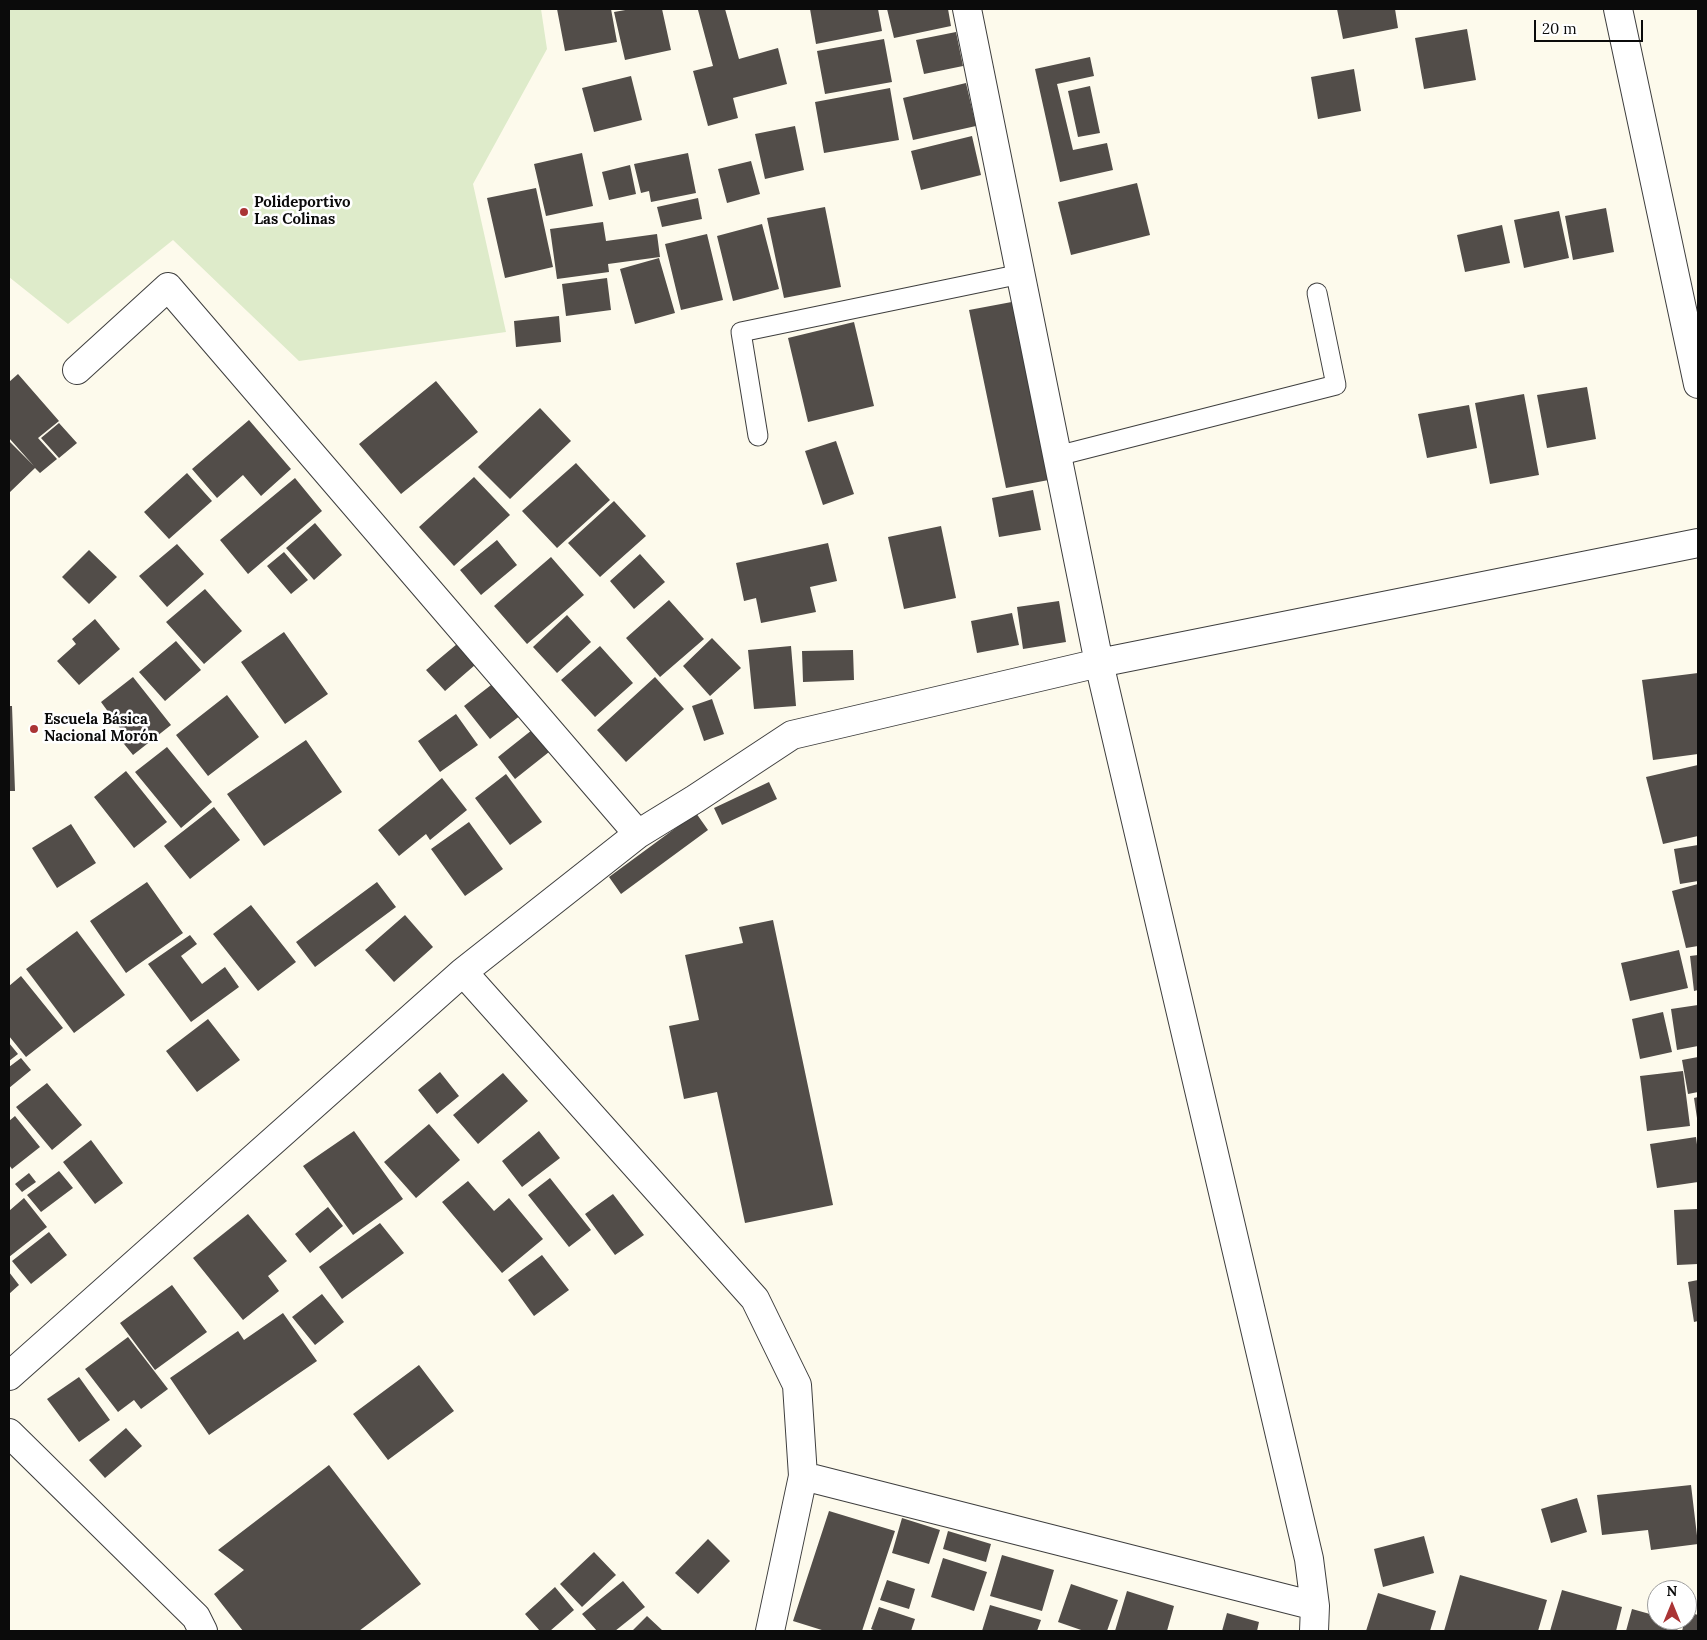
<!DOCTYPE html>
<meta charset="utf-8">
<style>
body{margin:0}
#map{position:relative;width:1707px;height:1640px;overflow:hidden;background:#fdfaec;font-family:Lora,serif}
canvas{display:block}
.frame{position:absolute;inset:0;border:10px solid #0b0b0b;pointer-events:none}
.north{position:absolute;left:1647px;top:1580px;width:50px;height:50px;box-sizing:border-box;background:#fff;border:1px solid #9d9d9d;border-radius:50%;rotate:0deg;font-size:14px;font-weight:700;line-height:20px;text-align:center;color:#0b0b0b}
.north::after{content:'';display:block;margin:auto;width:18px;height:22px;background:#aa3435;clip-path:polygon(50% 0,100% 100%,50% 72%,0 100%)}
.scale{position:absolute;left:1534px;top:20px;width:109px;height:22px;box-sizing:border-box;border:2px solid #0b0b0b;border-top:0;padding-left:6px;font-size:15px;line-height:18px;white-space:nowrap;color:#0b0b0b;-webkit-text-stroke:4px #fff;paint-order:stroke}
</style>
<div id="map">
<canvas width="1707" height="1640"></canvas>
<div class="frame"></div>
<div class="north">N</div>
<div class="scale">20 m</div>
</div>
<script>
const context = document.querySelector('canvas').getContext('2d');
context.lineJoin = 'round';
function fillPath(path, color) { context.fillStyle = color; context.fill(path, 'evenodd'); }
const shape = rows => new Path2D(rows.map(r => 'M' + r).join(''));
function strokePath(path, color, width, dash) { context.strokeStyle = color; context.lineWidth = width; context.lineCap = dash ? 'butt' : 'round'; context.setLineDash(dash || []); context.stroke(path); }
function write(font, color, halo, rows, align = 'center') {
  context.font = font + ' Lora,serif'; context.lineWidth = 5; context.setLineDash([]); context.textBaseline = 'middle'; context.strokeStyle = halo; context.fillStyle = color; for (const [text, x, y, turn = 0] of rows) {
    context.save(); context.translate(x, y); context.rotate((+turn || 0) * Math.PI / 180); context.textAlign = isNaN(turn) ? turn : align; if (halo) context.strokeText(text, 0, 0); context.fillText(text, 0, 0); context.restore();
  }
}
const pitch = shape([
 [9,9,541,9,547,49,473,184,506,332,299,361,173,240,68,324,9,277]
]);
const building = shape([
 [557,9,611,9,617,42,565,51],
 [631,9,662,9,671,50,625,60,614,12],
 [704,9,725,9,739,59,778,48,787,84,733,98,738,118,708,126,693,71,713,66,698,10],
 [810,9,878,9,882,31,816,44],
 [887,9,948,9,951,26,894,38],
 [1337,9,1395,9,1398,28,1343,39],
 [1467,29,1476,80,1424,89,1415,38],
 [956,32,963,66,924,74,916,40],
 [884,39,892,82,825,94,817,51],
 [1090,57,1094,76,1057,84,1073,150,1107,143,1113,170,1060,182,1035,69],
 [1354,69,1361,111,1318,119,1311,77],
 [631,76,642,120,594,132,582,88],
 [966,83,976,126,913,140,903,98],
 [1090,86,1100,133,1078,137,1068,91],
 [890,88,899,140,824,153,815,102],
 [795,126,804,170,765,179,755,134],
 [972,136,981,175,921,190,911,151],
 [582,153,593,206,546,216,534,164],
 [688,153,696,193,651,202,649,191,641,193,634,164],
 [751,161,760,194,727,203,718,169],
 [630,165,636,194,609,200,602,172],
 [1137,183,1150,235,1071,255,1058,202],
 [536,188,553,267,505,278,487,198],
 [698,198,702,219,662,227,657,207],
 [825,207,841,287,784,298,767,218],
 [1606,208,1614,252,1573,260,1565,216],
 [1559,211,1569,258,1524,268,1514,220],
 [603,222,606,241,657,234,660,257,608,264,609,272,557,279,550,229],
 [762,224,779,289,733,301,717,236],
 [1502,225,1510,263,1465,272,1457,235],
 [707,234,723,300,681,310,665,244],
 [659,258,675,313,635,324,620,269],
 [607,278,611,310,566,316,562,284],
 [1017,301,1054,479,1006,488,969,310],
 [559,316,561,342,516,347,514,321],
 [854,322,874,406,808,422,788,338],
 [18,374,59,421,38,438,57,459,40,473,35,468,9,493,9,441,34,466,9,438,9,382],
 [436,381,478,432,401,494,359,444],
 [1587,387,1596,439,1547,448,1537,395],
 [1524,394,1539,475,1490,484,1475,403],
 [1469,405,1477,448,1427,458,1418,414],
 [540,408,571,441,510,499,478,467],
 [249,420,291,469,261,496,243,475,217,498,192,469],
 [59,423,77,443,59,458,41,438],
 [836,441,854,494,823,505,805,451],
 [576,463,610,500,557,548,522,511],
 [187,473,212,501,169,539,144,512],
 [474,477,510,515,454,566,419,527],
 [295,478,322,511,248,574,220,540],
 [1033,490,1041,530,999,537,992,498],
 [614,501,646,536,600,577,568,543],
 [315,523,342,555,314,580,286,548],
 [941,526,956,598,904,609,888,537],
 [497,540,517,565,481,595,460,570],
 [828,543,837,581,810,587,816,612,761,623,756,598,744,601,736,563],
 [177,544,204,574,167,607,139,576],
 [89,550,117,577,89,604,62,577],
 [284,552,308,580,291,594,267,566],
 [640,554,665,582,634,609,610,581],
 [551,557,584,595,527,644,494,606],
 [205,589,242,631,204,664,166,622],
 [669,600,704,639,660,677,626,638],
 [1059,601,1066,642,1023,649,1017,607],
 [1012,613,1019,645,977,653,971,621],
 [567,615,591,642,557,673,533,647],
 [95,619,120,649,79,685,57,661,76,644,72,639],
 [284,632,328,694,285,724,241,662],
 [712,638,741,668,710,696,683,666],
 [176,641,201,670,165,701,139,672],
 [457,644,475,665,445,691,426,670],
 [600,646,633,683,595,717,561,680],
 [791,646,796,706,754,709,748,650],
 [853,650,854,680,803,682,802,651],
 [1698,673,1698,754,1653,760,1642,680],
 [133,677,171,725,133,755,116,734,120,728,101,702],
 [655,677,684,709,626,762,597,730],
 [495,682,521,715,490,739,464,706],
 [227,695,259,737,208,776,176,735],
 [712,699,724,734,704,741,692,706],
 [9,706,12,706,15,791,9,791],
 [456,714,478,745,440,772,418,741],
 [532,730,549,752,515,779,498,757],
 [306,740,342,792,264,846,227,794],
 [167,747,212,802,181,828,135,772],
 [1698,765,1698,836,1663,844,1646,777],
 [126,771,167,822,134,848,94,797],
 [506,774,542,822,510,845,475,798],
 [442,778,467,810,430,840,426,834,399,856,378,830],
 [769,782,777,799,722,825,714,808],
 [214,807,240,840,190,879,164,846],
 [696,813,708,830,621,894,609,877],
 [469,822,503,869,465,896,431,849],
 [71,824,96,863,57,888,32,848],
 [1698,845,1698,881,1680,884,1674,849],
 [147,882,183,933,126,973,90,921],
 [377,882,396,907,315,967,296,942],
 [1698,884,1698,946,1686,948,1672,891],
 [251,905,296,962,258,991,213,934],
 [405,915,433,947,394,982,365,950],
 [773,920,833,1205,745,1223,717,1092,684,1099,669,1026,699,1020,685,955,743,943,739,927],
 [77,931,125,995,74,1033,26,969],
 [190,935,197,944,181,956,202,984,225,967,239,987,191,1022,148,964],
 [1679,950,1688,988,1630,1001,1621,963],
 [1698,955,1698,990,1694,991,1690,956],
 [21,976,63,1028,26,1057,9,1036,9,986],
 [1698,1005,1698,1046,1677,1050,1671,1009],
 [1663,1012,1672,1052,1640,1059,1632,1019],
 [208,1019,240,1060,197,1092,166,1051],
 [9,1043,18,1054,9,1061],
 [1698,1057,1698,1092,1688,1094,1682,1060],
 [21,1058,31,1070,9,1088,9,1067],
 [1683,1071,1690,1126,1647,1131,1640,1076],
 [440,1072,459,1096,437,1114,418,1090],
 [503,1073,528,1101,478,1144,453,1115],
 [47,1083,82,1125,52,1150,16,1107],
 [1698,1097,1698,1118,1697,1118,1694,1098],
 [15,1116,40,1147,12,1169,9,1165,9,1121],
 [429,1124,460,1160,416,1198,384,1162],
 [354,1131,403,1199,353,1235,303,1166],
 [539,1131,560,1158,522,1187,502,1161],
 [1696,1137,1698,1152,1698,1182,1657,1188,1650,1144],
 [91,1140,123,1183,95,1204,63,1162],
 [59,1171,73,1188,41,1212,27,1195],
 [29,1173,36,1182,22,1192,15,1184],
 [550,1178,591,1230,569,1247,528,1195],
 [468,1181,494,1211,509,1198,543,1239,502,1273,442,1202],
 [613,1194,644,1235,615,1255,585,1214],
 [24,1198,47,1227,9,1257,9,1211],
 [328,1207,343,1226,310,1253,295,1234],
 [1698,1209,1698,1264,1677,1265,1674,1210],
 [248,1214,287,1261,268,1276,279,1291,243,1320,193,1258],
 [380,1223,404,1253,342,1299,319,1267],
 [49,1232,67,1255,31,1284,12,1261],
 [542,1255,569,1290,534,1316,508,1280],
 [9,1272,19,1285,9,1294],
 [1698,1280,1698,1321,1694,1322,1688,1282],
 [172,1285,207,1332,155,1370,120,1323],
 [322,1294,344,1322,315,1345,292,1317],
 [283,1313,317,1361,209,1435,170,1378,238,1331,244,1340],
 [128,1337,168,1389,141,1409,134,1400,118,1412,85,1369],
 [419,1365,454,1411,388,1460,353,1414],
 [79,1377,110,1420,79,1442,47,1399],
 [126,1428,142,1446,105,1478,89,1460],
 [329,1465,421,1584,359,1631,243,1631,214,1594,244,1570,218,1550],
 [1691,1485,1698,1544,1651,1550,1648,1530,1602,1535,1597,1495],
 [1577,1498,1587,1532,1551,1543,1541,1509],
 [829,1511,895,1531,862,1631,825,1631,793,1621],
 [902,1518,940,1530,929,1564,892,1553],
 [948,1531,991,1544,986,1562,943,1549],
 [1424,1536,1434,1573,1383,1587,1374,1549],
 [708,1539,730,1561,698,1594,675,1573],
 [594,1552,616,1575,582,1607,560,1584],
 [1002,1555,1054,1570,1042,1611,990,1596],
 [943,1558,987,1572,974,1611,931,1597],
 [1460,1575,1547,1600,1538,1631,1444,1631],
 [887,1580,915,1589,909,1609,880,1600],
 [623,1581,645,1607,615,1631,597,1631,582,1614],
 [1071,1584,1118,1600,1107,1631,1084,1631,1058,1622],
 [555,1587,574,1610,550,1631,540,1631,525,1614],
 [1562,1590,1622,1607,1616,1631,1550,1631],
 [1127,1591,1174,1606,1167,1631,1115,1631],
 [1378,1593,1436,1611,1430,1631,1366,1631],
 [990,1605,1041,1620,1037,1631,982,1631],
 [879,1607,915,1619,911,1631,876,1631,871,1629],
 [1632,1609,1657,1616,1657,1620,1671,1620,1679,1622,1677,1631,1626,1631],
 [1688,1612,1698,1615,1698,1631,1682,1631,1685,1620,1687,1620],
 [1227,1613,1259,1622,1257,1631,1222,1631],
 [647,1616,663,1631,632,1631]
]);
const service = shape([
 [758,436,741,332,1021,274],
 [1057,456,1336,385,1317,293]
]);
const minor = shape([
 [967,9,1099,663,1309,1559,1315,1606,1314,1631],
 [1618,9,1698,384],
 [77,370,168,287,638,834],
 [463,972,755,1299,797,1385,803,1476,770,1631],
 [9,1376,463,972,638,834,695,799,792,735,1099,663,1698,543],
 [9,1433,196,1617,203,1631],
 [803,1476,1315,1606]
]);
const markers = [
 [244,212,5,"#aa3435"],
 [34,729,5,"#aa3435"]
];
const poiNames = [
 ["Polideportivo",254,203],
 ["Las Colinas",254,220],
 ["Escuela Básica",44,720],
 ["Nacional Morón",44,737]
];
fillPath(pitch, '#deebca');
fillPath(building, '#524d49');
strokePath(service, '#3e3e3e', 21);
strokePath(minor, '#3e3e3e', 30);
strokePath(service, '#fff', 19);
strokePath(minor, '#fff', 28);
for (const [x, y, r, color] of markers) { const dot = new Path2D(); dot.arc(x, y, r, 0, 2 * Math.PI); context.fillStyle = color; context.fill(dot); strokePath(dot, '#fff', 2); }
write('bold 15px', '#0b0b0b', '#fff', poiNames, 'left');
</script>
